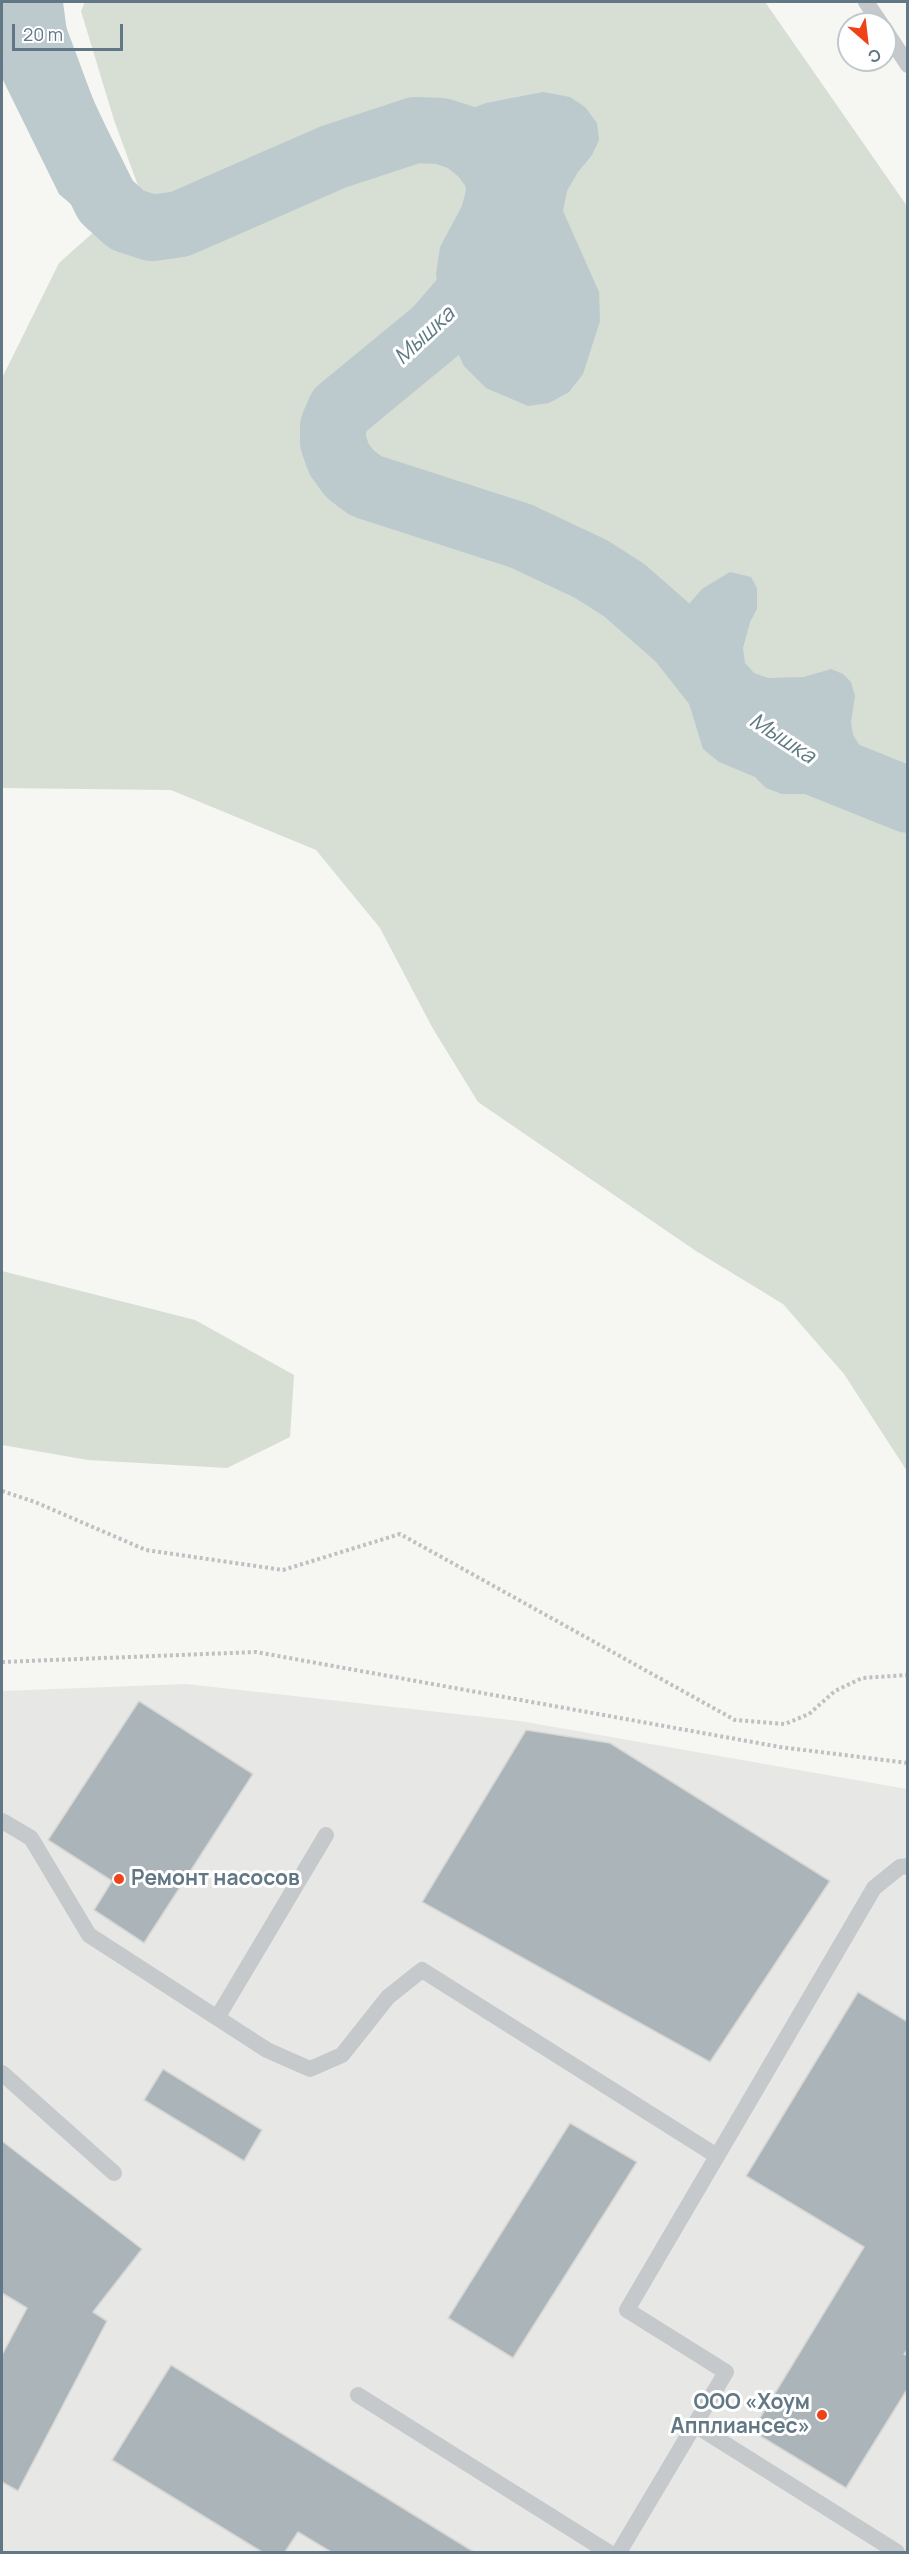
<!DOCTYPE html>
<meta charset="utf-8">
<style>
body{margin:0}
#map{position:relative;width:909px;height:2554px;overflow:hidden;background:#f6f6f2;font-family:Manrope,sans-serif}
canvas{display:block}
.frame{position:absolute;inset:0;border:3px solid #627785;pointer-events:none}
.north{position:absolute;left:837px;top:12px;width:60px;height:60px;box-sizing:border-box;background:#fff;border:2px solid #c0c9ce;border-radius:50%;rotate:152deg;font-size:16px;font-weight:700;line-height:24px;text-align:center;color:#627785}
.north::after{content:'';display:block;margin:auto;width:21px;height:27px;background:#f04217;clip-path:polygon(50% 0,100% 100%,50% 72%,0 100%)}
.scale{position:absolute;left:12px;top:24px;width:111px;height:27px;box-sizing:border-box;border:3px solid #627785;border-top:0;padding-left:8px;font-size:18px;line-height:21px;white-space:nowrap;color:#627785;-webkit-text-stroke:4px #fff;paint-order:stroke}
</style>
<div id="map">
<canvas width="909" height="2554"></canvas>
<div class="frame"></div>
<div class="north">С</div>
<div class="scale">20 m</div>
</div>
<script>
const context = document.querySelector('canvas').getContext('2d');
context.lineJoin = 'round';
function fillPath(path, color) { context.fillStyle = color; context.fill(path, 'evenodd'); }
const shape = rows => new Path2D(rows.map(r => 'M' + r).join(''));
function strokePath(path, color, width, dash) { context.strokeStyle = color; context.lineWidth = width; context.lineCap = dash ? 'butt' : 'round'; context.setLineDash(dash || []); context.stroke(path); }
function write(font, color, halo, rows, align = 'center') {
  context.font = font + ' Manrope,sans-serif'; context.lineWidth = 6; context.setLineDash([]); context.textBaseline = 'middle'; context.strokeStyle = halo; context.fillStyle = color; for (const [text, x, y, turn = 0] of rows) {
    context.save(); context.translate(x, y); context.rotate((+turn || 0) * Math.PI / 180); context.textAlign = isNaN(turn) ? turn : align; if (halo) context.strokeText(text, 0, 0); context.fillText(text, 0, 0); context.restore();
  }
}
const built = shape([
 [186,1684,520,1721,907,1789,907,2552,2,2552,2,1691]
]);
const green = shape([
 [85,2,765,2,907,206,907,1471,844,1374,783,1304,696,1251,478,1102,432,1027,380,928,316,850,171,790,2,788,2,378,59,263,140,191,114,120,81,11],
 [2,1271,195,1320,294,1375,290,1437,227,1468,88,1460,2,1445]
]);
const water = shape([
 [2,2,63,2,67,32,76,61,120,159,123,176,117,190,106,201,89,207,73,206,59,194,2,78],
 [543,92,570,97,585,107,597,123,599,140,592,155,578,172,567,191,563,211,599,292,600,321,583,374,569,392,549,403,528,406,486,388,464,366,451,338,440,300,436,274,440,247,462,206,466,190,464,174,456,158,440,142,438,135,440,126,452,116,486,103],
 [730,572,751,577,757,588,757,609,750,622,743,648,745,663,754,673,768,678,804,677,831,669,843,674,851,682,855,696,851,722,853,735,862,749,899,782,903,792,895,813,873,821,832,799,814,794,782,794,766,788,755,777,719,762,703,749,680,674,675,641,679,622,689,604,702,589]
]);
const river = shape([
 [27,2,34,35,64,116,106,201,127,220,152,228,180,224,333,157,415,130,441,131,463,138,483,154,498,175,505,200,502,229,494,255,480,280,436,331,340,410,333,426,333,442,339,459,350,474,366,486,521,536,591,569,624,590,680,639,732,705],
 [816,763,908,800]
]);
const building = shape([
 [139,1701,253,1774,144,1943,94,1910,112,1881,48,1840,139,1701],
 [526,1730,610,1743,830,1881,710,2062,422,1902,526,1730],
 [858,1992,908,2022,908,2349,904,2354,908,2356,908,2388,846,2488,752,2431,864,2247,746,2176,858,1992],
 [163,2069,262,2130,244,2161,144,2100,163,2069],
 [570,2123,637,2162,513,2358,448,2318,570,2123],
 [2,2141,142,2249,93,2312,107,2321,18,2491,2,2482,2,2355,27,2308,2,2293,2,2141],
 [171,2365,474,2552,331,2552,298,2532,285,2552,262,2552,112,2460,171,2365]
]);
const path = shape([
 [2,1491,35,1502,146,1550,283,1570,400,1534,735,1720,785,1724,809,1714,835,1691,862,1678,908,1675],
 [2,1662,256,1652,780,1747,908,1763]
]);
const lane = shape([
 [866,2,881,24],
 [885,30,908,65],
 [2,1821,31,1838,89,1935,267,2050,310,2069,342,2055,388,1997,422,1970,717,2156],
 [217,2018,326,1835],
 [2,2073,114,2173],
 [358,2395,608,2552],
 [695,2425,897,2552],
 [619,2552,726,2372,627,2310,874,1888,900,1867,908,1866]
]);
const markers = [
 [119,1879,6,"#f04217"],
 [822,2415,6,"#f04217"]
];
const poiNames = [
 ["Ремонт насосов",131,1879],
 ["ООО «Хоум",810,2403,"right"],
 ["Апплиансес»",810,2427,"right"]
];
const waterNames = [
 ["Мышка",425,336,-43],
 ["Мышка",782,739,33]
];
fillPath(built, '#e7e7e5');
fillPath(green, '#d7ded3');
fillPath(water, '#bcc9cd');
strokePath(river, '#bcc9cd', 66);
fillPath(building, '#abb4b9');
strokePath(building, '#d7d7d5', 1.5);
strokePath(path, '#bec1c3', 4, [3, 3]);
strokePath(lane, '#c5c9cc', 16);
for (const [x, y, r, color] of markers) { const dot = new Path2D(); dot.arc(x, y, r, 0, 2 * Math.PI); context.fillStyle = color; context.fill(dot); strokePath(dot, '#fff', 2); }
write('bold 21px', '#627785', '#fff', poiNames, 'left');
write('italic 22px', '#5e7a83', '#fff', waterNames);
</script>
